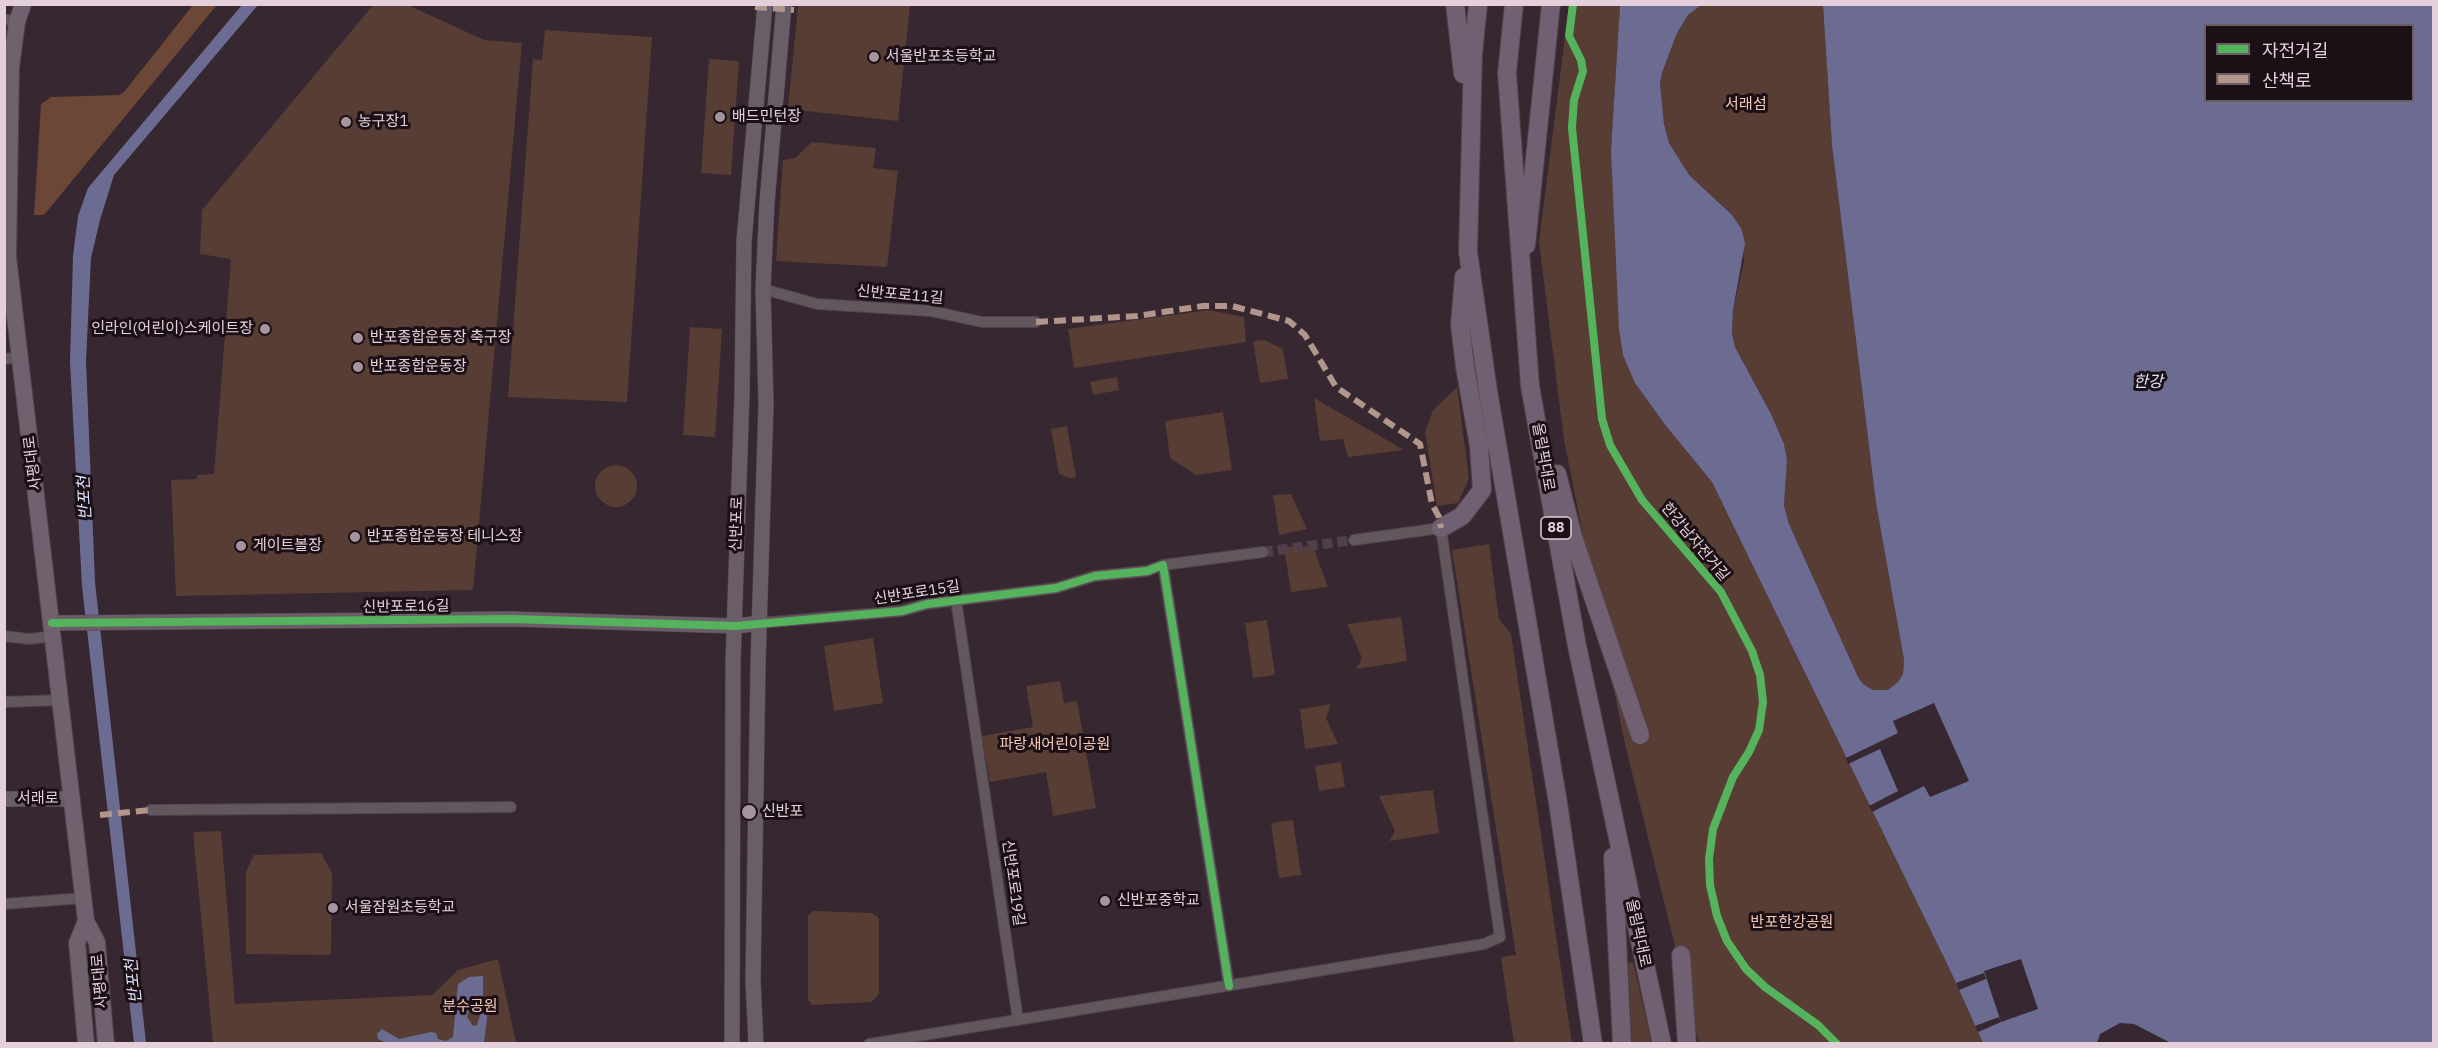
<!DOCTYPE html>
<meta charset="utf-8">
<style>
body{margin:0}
#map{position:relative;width:2438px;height:1048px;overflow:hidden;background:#362731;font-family:"IBM Plex Sans","Noto Sans KR",sans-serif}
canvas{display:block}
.frame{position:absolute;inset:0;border:6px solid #e3d0da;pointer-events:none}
.legend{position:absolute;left:2204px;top:24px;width:210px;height:78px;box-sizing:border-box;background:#1c1017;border:2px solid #6c5d65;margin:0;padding:8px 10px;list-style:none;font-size:18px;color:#e3d0da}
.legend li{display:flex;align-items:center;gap:12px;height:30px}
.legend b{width:30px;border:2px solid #6c5d65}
</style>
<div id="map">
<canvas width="2438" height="1048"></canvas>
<div class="frame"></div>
<ul class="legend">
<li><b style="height:8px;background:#56b35d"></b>자전거길</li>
<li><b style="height:8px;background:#b2968c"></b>산책로</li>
</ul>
</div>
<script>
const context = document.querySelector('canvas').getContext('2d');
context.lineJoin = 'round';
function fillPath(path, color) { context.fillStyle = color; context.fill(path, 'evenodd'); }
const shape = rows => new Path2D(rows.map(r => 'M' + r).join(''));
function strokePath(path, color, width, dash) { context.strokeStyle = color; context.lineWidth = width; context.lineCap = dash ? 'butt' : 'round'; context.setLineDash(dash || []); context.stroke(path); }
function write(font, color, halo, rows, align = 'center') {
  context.font = font + ' "IBM Plex Sans","Noto Sans KR",sans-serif'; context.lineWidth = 6; context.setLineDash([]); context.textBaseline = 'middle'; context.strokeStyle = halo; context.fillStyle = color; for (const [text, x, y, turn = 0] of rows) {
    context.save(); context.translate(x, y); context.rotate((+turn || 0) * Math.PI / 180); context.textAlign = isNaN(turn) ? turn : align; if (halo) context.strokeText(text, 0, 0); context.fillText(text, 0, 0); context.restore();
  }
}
const green = shape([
 [374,4,408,5,484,40,522,43,473,590,176,596,171,480,197,479,197,475,214,474,231,259,200,254,202,210],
 [798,5,910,5,898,121,788,109],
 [1569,5,1620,5,1611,150,1635,383,1666,426,1712,482,1951,972,1983,1043,1699,1043,1624,740,1564,440,1539,242],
 [1701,5,1823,5,1832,145,1876,503,1904,660,1903,674,1898,682,1888,690,1873,690,1863,684,1858,677,1789,524,1784,506,1787,460,1784,444,1771,414,1735,347,1732,333,1733,310,1744,261,1741,228,1732,215,1689,176,1669,143,1664,124,1660,83,1662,73,1677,33,1688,15],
 [545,30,652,37,627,402,508,397,533,59,542,60],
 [709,59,739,61,731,175,701,173],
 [812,142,876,148,873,168,898,171,887,267,776,261,783,160,795,158],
 [1209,310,1244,317,1246,342,1074,368,1068,329],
 [690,327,722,329,715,437,683,435],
 [1264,340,1283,349,1288,379,1260,383,1253,341],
 [1117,377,1119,390,1093,395,1090,382],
 [1457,387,1469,478,1458,503,1437,506,1425,432,1433,410],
 [1314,398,1404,450,1348,457,1343,439,1320,441],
 [1223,412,1232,470,1196,475,1170,458,1165,421],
 [1067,426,1076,477,1070,478,1059,474,1051,429],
 '595 486a21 21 0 1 1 42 0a21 21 0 1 1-42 0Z',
 [1291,494,1307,529,1279,535,1273,495],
 [1489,544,1499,619,1511,634,1572,1043,1514,1043,1501,957,1516,955,1452,550],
 [1313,546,1328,587,1291,592,1284,547],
 [1401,617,1407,661,1356,669,1362,658,1347,624],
 [1267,620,1275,675,1253,678,1245,623],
 [873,638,883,703,834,711,824,646],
 [1060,681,1064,703,1077,701,1096,808,1053,816,1046,772,990,782,982,736,1033,727,1026,686],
 [1331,704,1326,718,1338,744,1305,749,1300,709],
 [1341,762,1345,787,1319,791,1315,766],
 [1433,790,1439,833,1389,841,1395,831,1379,796],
 [1293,820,1301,875,1279,878,1271,823],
 [221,831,235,1004,432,995,458,970,498,959,516,1043,213,1043,193,832],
 [321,853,332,873,331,955,246,954,246,872,254,855],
 [814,911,872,913,879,918,879,994,871,1002,812,1005,808,1000,808,915],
 [1633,962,1652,1043,1632,1043,1628,963]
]);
const forest = shape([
 [193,5,217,5,44,215,34,215,41,104,51,97,119,95,124,92]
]);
const water = shape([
 [242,5,258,5,114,175,100,220,91,258,86,361,95,582,146,1043,134,1043,82,586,70,362,73,256,78,216,88,188],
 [1620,5,1701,5,1688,15,1677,33,1662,73,1660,83,1664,124,1669,143,1689,175,1732,215,1741,228,1745,243,1733,310,1732,333,1735,347,1771,414,1784,444,1787,460,1784,506,1789,524,1858,677,1863,684,1873,690,1888,690,1898,682,1903,674,1904,660,1876,503,1832,145,1823,5,2433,5,2433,1043,2171,1043,2134,1024,2120,1023,2100,1034,2097,1043,1983,1043,1951,972,1712,482,1666,426,1635,383,1623,355,1619,329,1611,150],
 [2206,26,2412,26,2412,100,2206,100],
 [2021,959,2038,1009,2001,1022,1984,971],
 [483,976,483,1001,488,1009,484,1043,389,1044,378,1039,377,1034,382,1029,399,1039,431,1032,436,1033,438,1039,446,1041,453,1037,458,984,469,977],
 [474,1005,481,1012,477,1025,473,1026,467,1017,470,1007]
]);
const pier = shape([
 [1934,703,1969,781,1930,797,1924,786,1872,812,1869,806,1898,791,1880,749,1848,764,1846,758,1898,733,1893,721],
 [1984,973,1986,979,1959,990,1956,983],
 [1999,1017,2001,1022,1978,1032,1975,1026]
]);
const streetTunnel = shape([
 [1263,552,1354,540]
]);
const street = shape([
 [4,19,17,22],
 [763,289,817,304,931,311,982,322,1036,322],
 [4,359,20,357],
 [1163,565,1263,552],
 [956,600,1018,1020],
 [760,623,902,611,927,604,1056,588,1095,576,1147,571,1163,565,1229,986],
 [4,636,29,639,54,636],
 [4,702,61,700],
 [151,810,511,807],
 [4,904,83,898],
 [869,1044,1484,944,1500,937,1441,528,1354,540]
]);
const secondary = shape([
 [52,623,512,619,736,626,760,623],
 [4,799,72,799],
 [732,1044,733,663,742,394,744,241,765,4],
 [756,1044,753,980,758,664,766,403,763,289,767,202,784,4]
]);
const primary = shape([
 [23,4,17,22,11,67,8,257,86,921,97,942,106,1044],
 [86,1044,77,943,86,921]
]);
const highway = shape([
 [1455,4,1463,74],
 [1478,4,1473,54,1468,252,1488,391,1558,803,1593,1044],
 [1514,4,1507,73,1530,386,1577,646,1662,1044],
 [1526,245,1551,4],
 [1557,474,1573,537,1640,735],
 [1441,528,1462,516,1482,490,1479,446,1465,367,1460,324,1464,277],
 [1613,857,1622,1044],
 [1681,955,1687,1044]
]);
const quiet = shape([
 [755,7,794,10],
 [1036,322,1137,316,1203,306,1232,306,1289,321,1305,335,1336,387,1420,444,1432,504,1439,517,1441,528],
 [100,815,151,810]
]);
const cycleway = shape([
 [1573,4,1569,36,1581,60,1583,71,1574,100,1572,128,1602,419,1610,445,1642,500,1721,592,1752,651,1760,675,1763,702,1759,730,1749,752,1733,777,1713,829,1709,859,1710,885,1717,916,1727,941,1746,969,1765,987,1818,1025,1837,1044],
 [52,623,512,619,736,626,902,611,927,604,1056,588,1095,576,1147,571,1163,565,1229,986]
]);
const markers = [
 [874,57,6,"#a6959f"],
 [720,117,6,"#a6959f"],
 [346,122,6,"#a6959f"],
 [265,329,6,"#a6959f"],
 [358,338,6,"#a6959f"],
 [358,367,6,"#a6959f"],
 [355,537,6,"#a6959f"],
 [241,546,6,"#a6959f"],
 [749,812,8,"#a6959f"],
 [1105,901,6,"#a6959f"],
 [333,908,6,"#a6959f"]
];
const shields = [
 [1556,528,30]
];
const shieldNames = [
 ["88",1556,528]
];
const poiNames = [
 ["서울반포초등학교",886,57],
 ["배드민턴장",732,117],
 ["농구장1",358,122],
 ["인라인(어린이)스케이트장",253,329,"right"],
 ["반포종합운동장 축구장",370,338],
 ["반포종합운동장",370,367],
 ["반포종합운동장 테니스장",367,537],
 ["게이트볼장",253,546],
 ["신반포",762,812],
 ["신반포중학교",1117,901],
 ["서울잠원초등학교",345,908]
];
const parkNames = [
 ["서래섬",1746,105],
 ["파랑새어린이공원",1055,745],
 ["반포한강공원",1792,923],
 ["분수공원",470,1007]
];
const streetNames = [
 ["신반포로11길",900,295,5],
 ["올림픽대로",1543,457,80],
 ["사평대로",33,463,-97],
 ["신반포로",737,524,-88],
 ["한강남자전거길",1695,542,50],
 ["신반포로15길",917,593,-9],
 ["신반포로16길",406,607,-1],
 ["서래로",38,799],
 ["신반포로19길",1013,883,82],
 ["올림픽대로",1638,933,78],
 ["사평대로",100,981,-95]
];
const waterNames = [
 ["한강",2148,382],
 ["반포천",85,498,-93],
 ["반포천",134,981,-96]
];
fillPath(green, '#573d34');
fillPath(forest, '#6c4637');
fillPath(water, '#6c6c93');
fillPath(pier, '#362731');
strokePath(streetTunnel, '#50404a', 10, [10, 5]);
strokePath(street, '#50434b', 12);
strokePath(secondary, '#50434b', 16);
strokePath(primary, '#50434b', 18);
strokePath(highway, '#50434b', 20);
strokePath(street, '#63575e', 10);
strokePath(secondary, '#695d67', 15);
strokePath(primary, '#70616f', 16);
strokePath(highway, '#706071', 18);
strokePath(quiet, '#b2968c', 6, [12, 6]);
strokePath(cycleway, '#56b35d', 8);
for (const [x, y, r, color] of markers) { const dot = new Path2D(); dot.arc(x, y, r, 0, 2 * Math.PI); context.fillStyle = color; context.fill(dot); strokePath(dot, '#1c1017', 2); }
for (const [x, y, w] of shields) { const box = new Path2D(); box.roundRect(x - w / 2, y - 11, w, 22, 4.5); context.fillStyle = '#1c1017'; context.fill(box); strokePath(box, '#e3d0da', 1.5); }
write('bold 14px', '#e3d0da', null, shieldNames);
write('15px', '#e3d0da', '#1c1017', poiNames, 'left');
write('15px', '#f6cab7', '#1c1017', parkNames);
write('15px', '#e3d0da', '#1c1017', streetNames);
write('italic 16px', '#dfe1fd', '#1c1017', waterNames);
</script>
